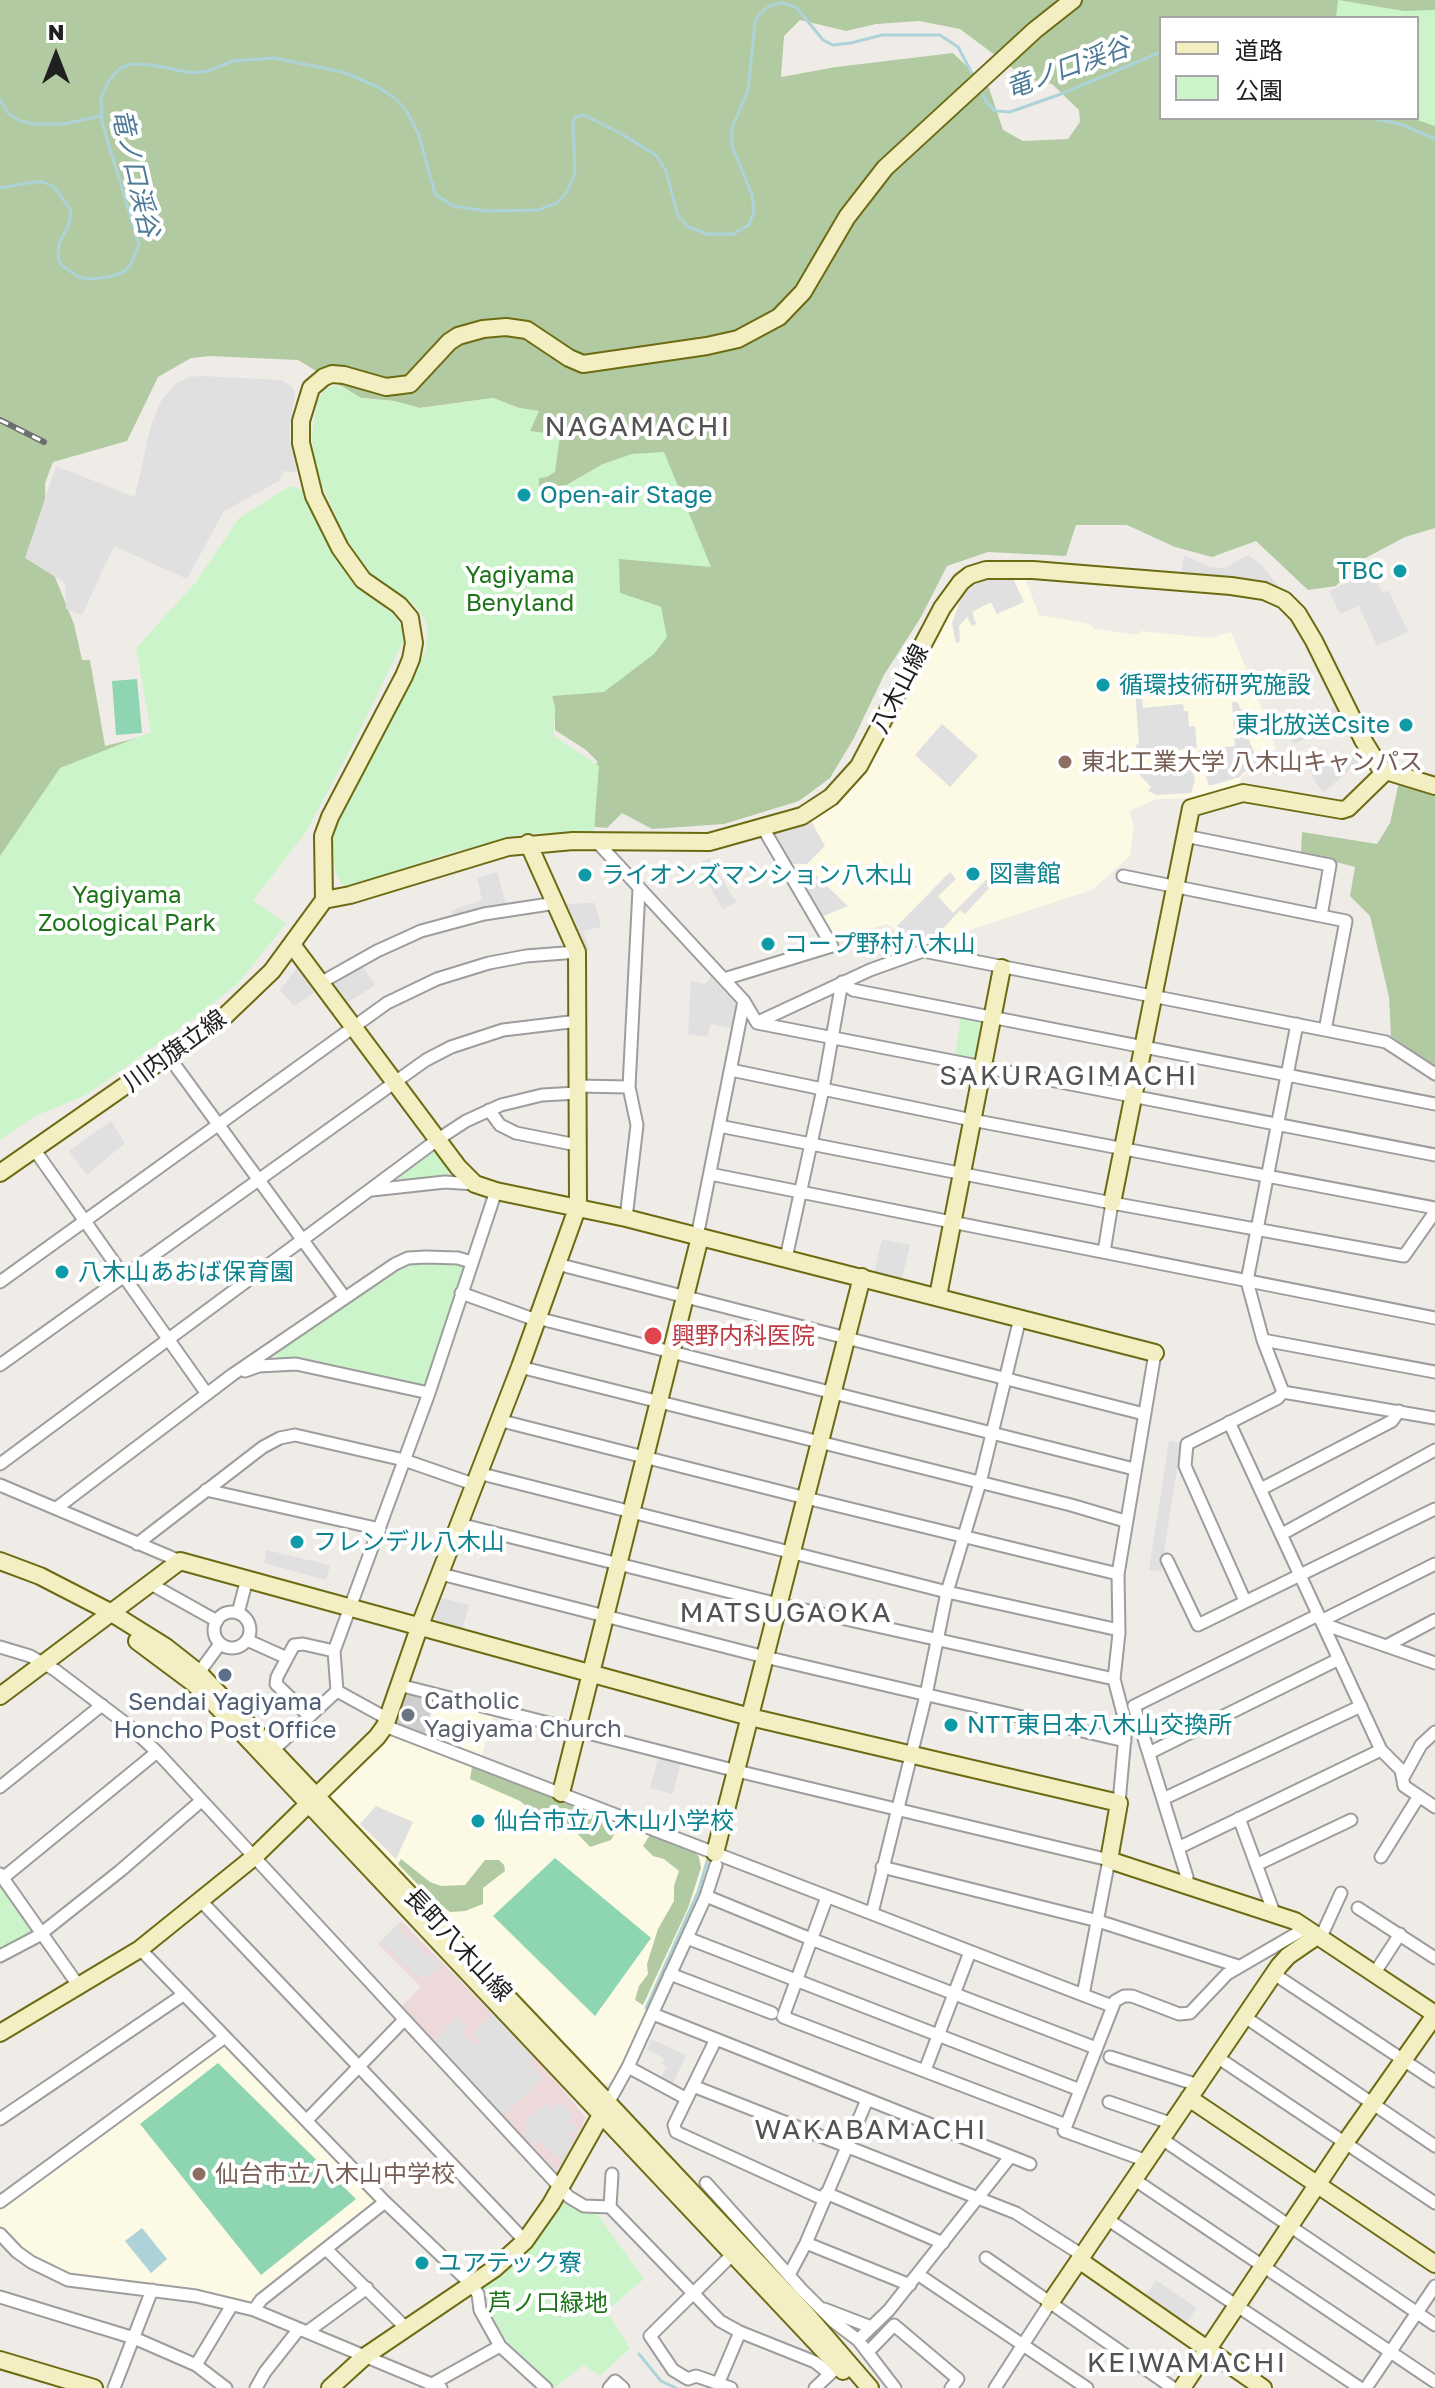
<!DOCTYPE html>
<meta charset="utf-8">
<style>
body{margin:0}
#map{position:relative;width:1435px;height:2388px;overflow:hidden;background:#efece7;font-family:"Golos Text","Noto Sans JP",sans-serif}
canvas{display:block}
.legend{position:absolute;left:1159px;top:16px;width:260px;height:104px;box-sizing:border-box;background:#fff;border:2px solid #a6a6a6;margin:0;padding:10px 14px;list-style:none;font-size:24px;color:#202020}
.legend li{display:flex;align-items:center;gap:16px;height:40px}
.legend b{width:40px;border:2px solid #a6a6a6}
.north{position:absolute;left:16px;top:16px;width:80px;height:80px;-webkit-text-stroke:6px #fff;paint-order:stroke;rotate:0deg;font-size:22px;font-weight:700;line-height:32px;text-align:center;color:#202020}
.north::after{content:'';display:block;margin:auto;width:28px;height:36px;background:#202020;clip-path:polygon(50% 0,100% 100%,50% 72%,0 100%)}
</style>
<div id="map">
<canvas width="1435" height="2388"></canvas>
<ul class="legend">
<li><b style="height:10px;background:#f3efc2"></b>道路</li>
<li><b style="height:22px;background:#ccf4ca"></b>公園</li>
</ul>
<div class="north">N</div>
</div>
<script>
const context = document.querySelector('canvas').getContext('2d');
context.lineJoin = 'round';
function fillPath(path, color) { context.fillStyle = color; context.fill(path, 'evenodd'); }
const shape = rows => new Path2D(rows.map(r => 'M' + r).join(''));
function strokePath(path, color, width, dash) { context.strokeStyle = color; context.lineWidth = width; context.lineCap = dash ? 'butt' : 'round'; context.setLineDash(dash || []); context.stroke(path); }
function write(font, color, halo, rows, align = 'center') {
  context.font = font + ' "Golos Text","Noto Sans JP",sans-serif'; context.lineWidth = 8; context.setLineDash([]); context.textBaseline = 'middle'; context.strokeStyle = halo; context.fillStyle = color; for (const [text, x, y, turn = 0] of rows) {
    context.save(); context.translate(x, y); context.rotate((+turn || 0) * Math.PI / 180); context.textAlign = isNaN(turn) ? turn : align; if (halo) context.strokeText(text, 0, 0); context.fillText(text, 0, 0); context.restore();
  }
}
const commercial = shape([
 [401,1921,535,2056,586,2118,557,2175,400,2008,421,1987,378,1944]
]);
const education = shape([
 [1024,575,1039,615,1089,624,1095,629,1138,635,1141,631,1211,638,1231,632,1263,711,1276,750,1258,756,1261,768,1248,772,1241,778,1239,786,1189,798,1157,799,1129,811,1134,826,1130,856,1092,890,920,946,887,924,831,940,770,832,864,771,893,726,927,649,958,597,968,585,981,578],
 [436,1698,494,1713,481,1759,425,1737],
 [395,1733,713,1855,701,1896,615,2080,604,2084,598,2081,547,2023,326,1793],
 [219,2042,225,2045,376,2198,375,2206,254,2303,247,2305,63,2274,31,2257,0,2229,0,2208]
]);
const religious = shape([
 [407,1690,435,1698,424,1736,392,1723,402,1693]
]);
const forest = shape([
 [0,0,1435,0,1435,528,1405,537,1356,563,1336,586,1308,590,1256,541,1212,557,1175,547,1127,525,1076,525,1066,556,988,552,947,566,921,617,884,675,854,738,830,778,799,801,724,824,652,829,622,813,607,828,566,824,564,795,598,762,586,750,555,730,555,708,552,696,661,607,620,593,603,464,567,485,538,488,538,478,559,435,529,431,538,411,519,408,493,398,420,408,394,401,361,398,298,360,210,356,191,358,158,377,127,441,53,462,45,483,46,555,74,624,82,660,90,660,105,746,157,733,174,725,0,856],
 [1161,18,1417,18,1417,118,1161,118],
 [800,20,846,31,876,24,919,21,960,29,1027,79,1052,84,1079,110,1080,122,1068,139,1023,141,1003,130,989,88,953,53,836,67,781,77,784,36],
 [1399,782,1435,793,1435,1066,1391,1036,1389,997,1370,916,1350,896,1355,867,1301,853,1302,832,1377,844,1390,823],
 [472,1767,608,1817,616,1831,611,1840,590,1847,577,1833,554,1818,544,1823,529,1820,532,1811,520,1801,470,1779],
 [650,1835,693,1850,699,1857,701,1868,688,1908,643,2005,635,2000,639,1986,648,1974,647,1964,658,1929,674,1901,674,1886,679,1871,664,1859,653,1856,643,1846],
 [401,1859,430,1882,441,1886,465,1885,485,1860,499,1860,504,1865,505,1871,483,1888,483,1904,465,1911,450,1912,427,1894,398,1864]
]);
const park = shape([
 [1338,0,1404,11,1435,10,1435,126,1411,118,1417,118,1417,18,1336,18],
 [331,386,342,386,361,398,394,401,420,408,493,398,519,408,539,411,530,431,560,436,555,472,547,477,539,478,539,488,567,485,603,464,632,454,664,452,711,567,619,559,620,593,661,607,667,637,654,654,604,692,552,696,555,708,554,736,599,766,594,831,522,834,444,855,347,887,340,882,335,870,332,838,345,807,425,652,428,631,424,618,415,605,383,586,372,575,345,538,322,485,313,452,312,434,317,402,324,390],
 [290,486,303,490,325,537,343,566,360,589,394,615,403,629,404,640,349,752,306,832,253,900,286,924,238,983,197,1016,86,1095,35,1116,0,1140,0,856,60,768,151,732,136,648,196,582,239,518],
 [961,1016,987,1021,979,1062,955,1057],
 [434,1152,439,1153,449,1168,449,1172,445,1178,400,1181,398,1177],
 [434,1260,462,1264,465,1269,424,1386,278,1360,274,1352,401,1264],
 [0,1881,37,1933,0,1953],
 [560,2195,577,2207,597,2214,644,2279,606,2311,630,2348,600,2376,584,2365,554,2388,502,2343,483,2309,476,2285]
]);
const pitch = shape([
 [137,679,142,733,116,735,112,681],
 [555,1858,651,1938,595,2016,493,1916],
 [218,2063,356,2199,261,2275,140,2124]
]);
const parking = shape([
 [202,376,282,380,293,388,295,394,289,432,297,472,284,471,279,481,224,511,187,579,114,546,82,615,66,609,65,583,25,558,56,466,135,497,151,425,162,399,178,382,190,377],
 [1184,555,1210,567,1225,568,1248,555,1261,564,1280,588,1250,580,1181,575],
 [1372,571,1382,592,1389,591,1408,632,1377,646,1359,606,1340,614,1329,591],
 [998,576,1012,576,1024,602,997,614,991,602,972,612,976,624,972,626,967,617,959,626,960,642,956,643,952,623,963,593,984,579],
 [1134,675,1140,675,1143,708,1183,704,1184,711,1188,711,1189,726,1195,726,1197,748,1137,754,1136,745,1139,744],
 [1232,702,1237,702,1247,720,1242,723,1260,767,1243,773,1240,777,1209,786,1198,750,1235,746],
 [1335,708,1342,722,1294,744,1287,730],
 [942,724,978,756,950,787,915,755],
 [1354,751,1360,761,1324,792,1315,782,1309,767,1333,757,1337,762],
 [1190,760,1195,779,1191,793,1157,795,1148,791,1151,787,1137,772,1157,762],
 [811,821,825,846,807,864,789,864,772,834],
 [709,858,736,902,723,909,697,865],
 [807,867,848,906,821,917,795,876],
 [999,867,1004,872,965,914,960,910,939,933,919,939,902,932,897,926,950,872,956,879,938,896,953,913],
 [497,872,507,906,454,918,452,910,482,900,477,878],
 [595,903,601,927,583,931,590,949,582,951,563,904],
 [362,966,375,985,344,1005,332,987,333,985],
 [297,968,315,992,294,1006,280,990],
 [711,977,738,1007,735,1029,711,1024,707,1037,688,1034,691,981,705,984],
 [111,1121,125,1143,87,1175,69,1151],
 [882,1239,910,1245,902,1279,874,1273],
 [1169,1441,1181,1443,1161,1572,1149,1570],
 [266,1550,330,1565,326,1580,264,1563],
 [438,1597,469,1605,462,1630,431,1620],
 [659,1755,681,1761,673,1794,650,1788],
 [376,1806,413,1822,396,1859,360,1824],
 [396,1926,428,1956,442,1965,428,1978,422,1974,418,1977,381,1941],
 [493,2014,535,2056,528,2063,543,2079,502,2116,432,2041,458,2018,466,2026,461,2033,475,2045,480,2040,472,2033],
 [651,2039,686,2055,673,2084,661,2079,666,2067,662,2064,664,2058,647,2050],
 [560,2102,572,2114,570,2121,578,2127,569,2136,573,2139,563,2162,540,2141,535,2145,524,2133,528,2128,524,2123,546,2103,553,2109],
 [1156,2280,1197,2308,1184,2326,1144,2298]
]);
const water = shape([
 [142,2228,167,2259,151,2273,125,2241]
]);
const stream = shape([
 [980,90,988,104,996,111,1010,112,1061,94,1161,52],
 [0,100,9,114,20,121,35,124,63,124,101,116],
 [1370,118,1400,124,1435,139],
 [0,188,34,182,43,182,54,187,71,210,69,224,59,244,58,256,61,265,79,277,90,279,109,277,124,272,131,264,139,245,102,122,101,98,108,82,119,69,131,64,152,65,192,73,208,71,233,61,274,58,343,72,378,87,396,99,407,112,419,135,435,194,453,206,486,211,538,210,557,203,567,192,575,173,573,124,575,117,584,115,618,132,656,155,666,171,678,216,688,227,708,234,733,234,749,225,754,211,752,195,732,146,732,128,748,90,755,23,758,16,769,6,782,3,796,7,823,40,833,45,851,43,882,35,940,35,958,47,975,79],
 [646,2008,698,1892,709,1855],
 [639,2354,661,2381,676,2388]
]);
const street = shape([
 [1185,836,1330,865,1321,916,1346,921,1325,1030],
 [597,842,744,1001,757,1023,1435,1155],
 [1123,876,1321,916],
 [724,979,832,946,763,828],
 [322,982,377,951,421,931,484,914,556,903],
 [758,1022,870,970,923,951,1386,1042,1435,1074],
 [1297,1024,1247,1281,1263,1340,1435,1372],
 [169,1057,345,1298],
 [731,1070,972,1120,1435,1208],
 [578,1086,629,1087,639,889],
 [489,1110,500,1125,516,1133,577,1145],
 [719,1126,1112,1203,1404,1256,1435,1212],
 [34,1149,207,1394],
 [710,1174,1435,1318],
 [372,1190,445,1182,475,1184],
 [626,1218,637,1125,629,1087],
 [697,1237,744,1001],
 [1104,1252,1112,1203],
 [786,1258,823,1089,842,982,853,990,1435,1104],
 [557,1264,1144,1414],
 [0,1282,387,1003,437,979,489,963,526,956,577,952],
 [461,1293,536,1320],
 [537,1318,1134,1469],
 [0,1365,426,1060,451,1047,503,1030,578,1021],
 [520,1367,1071,1505,1125,1521],
 [245,1371,259,1366,296,1364,429,1393],
 [1283,1392,1435,1418],
 [498,1420,806,1498,1118,1574],
 [1229,1422,1381,1750,1401,1770,1404,1786,1435,1807],
 [0,1464,437,1140,466,1121,501,1105,542,1095,578,1093],
 [478,1473,947,1592,1119,1630],
 [0,1485,180,1561],
 [1261,1489,1392,1421,1399,1411],
 [206,1490,380,1529],
 [58,1507,232,1375,395,1264,408,1258,426,1257,458,1258,471,1262],
 [459,1524,778,1604,1114,1679],
 [1282,1534,1435,1450],
 [137,1544,263,1447,280,1438,295,1435,404,1460,473,1484],
 [1167,1560,1198,1625,1435,1509],
 [441,1574,765,1657,1125,1741],
 [149,1583,217,1621],
 [1245,1601,1185,1466,1187,1444,1278,1398,1283,1392,1263,1340],
 '214 1630a18 18 0 1 1 36 0a18 18 0 1 1-36 0Z',
 [238,1613,247,1579],
 [1321,1621,1435,1564],
 [1323,1624,1435,1663],
 [247,1640,287,1658],
 [1386,1646,1435,1620],
 [0,1647,30,1656,55,1670,129,1726,157,1752,569,2197,584,2206,610,2207],
 [195,1678,220,1644],
 [337,1691,334,1651,429,1393,496,1191],
 [337,1691,388,1719],
 [309,1716,276,1684,277,1677,294,1645,303,1644,334,1651],
 [385,1726,1083,1995,1109,1860,737,1771,399,1685],
 [270,1753,337,1691],
 [1149,1753,1339,1659],
 [1404,1776,1421,1745,1435,1732],
 [0,1787,102,1705],
 [1163,1799,1361,1706],
 [1119,1803,1126,1725,1114,1679,1119,1633,1118,1574,1155,1353],
 [1239,1818,1274,1913],
 [1178,1848,1381,1750],
 [1381,1857,1419,1796],
 [1256,1865,1351,1820],
 [882,1867,1098,1921,1238,1966],
 [0,1874,78,1985],
 [3,1878,157,1752],
 [1186,1885,1187,1877,1134,1706,1318,1615],
 [706,1896,811,1939,1096,2048],
 [827,1897,783,2017,1066,2125],
 [200,1900,525,2241],
 [1358,1908,1435,1958],
 [872,1913,926,1695,947,1592,980,1483,1020,1318],
 [687,1938,1080,2090],
 [1320,1939,1341,1893],
 [140,1949,385,2202,471,2284,478,2294,480,2310,500,2346,546,2388],
 [0,1956,38,1936,120,1871,201,1801],
 [670,1974,772,2013],
 [1274,1974,1435,2081],
 [1374,1974,1400,1934],
 [1083,1995,1112,2006],
 [653,2014,1030,2164],
 [1245,2017,1435,2146],
 [716,2039,674,2125,676,2132,823,2199],
 [1110,2057,1198,2085],
 [1217,2057,1435,2203],
 [628,2067,687,2099],
 [925,2070,970,1952],
 [693,2086,1016,2213,1082,2255],
 [1109,2102,1173,2124],
 [608,2103,628,2067,706,1896,716,1865],
 [0,2119,183,1995],
 [307,2120,404,2020],
 [1162,2139,1435,2325],
 [1147,2161,1064,2131,1115,2001,1124,1996,1132,1996,1179,2014,1190,2013,1227,1974,1306,1928],
 [612,2174,610,2207,720,2321,740,2332,815,2362,830,2374],
 [1135,2180,1435,2382],
 [706,2183,802,2290,833,2321,858,2340,895,2388],
 [826,2193,943,2243],
 [0,2202,225,2037],
 [1107,2219,1360,2388],
 [0,2234,17,2252,31,2262,68,2280,196,2296,254,2310,441,2388],
 [806,2243,910,2285],
 [326,2249,407,2329],
 [986,2258,1173,2388],
 [789,2275,806,2243,867,2100],
 [919,2275,1087,2388],
 [0,2297,134,2338,196,2365,226,2388],
 [824,2309,871,2327],
 [254,2310,261,2300,385,2202],
 [307,2332,367,2288],
 [858,2340,889,2310,1010,2157],
 [868,2352,894,2325,958,2379,951,2388],
 [196,2365,232,2305],
 [432,2384,500,2346],
 [718,2384,740,2332],
 [114,2388,152,2290],
 [256,2388,265,2372,299,2329],
 [609,2388,615,2381,623,2388],
 [731,2388,696,2376,688,2379,673,2370,650,2336,733,2254],
 [815,2388,832,2372],
 [995,2388,1050,2303],
 [1366,2388,1435,2286]
]);
const secondary = shape([
 [324,900,323,836,330,817,404,676,411,659,414,643,410,618,399,605,363,580,340,548,314,496,301,443,301,421,311,388,324,377,332,374,344,375,386,387,410,384,449,342,458,336,483,329,506,327,527,330,569,358,583,364,707,346,738,339,779,317,803,292,847,217,885,168,1035,30,1073,0],
 [324,900,350,895,508,847,573,841,709,842,802,816,831,797,859,766,942,608,961,582,970,575,986,570,1033,570,1231,586,1264,591,1284,600,1298,614,1314,641,1363,740,1379,766,1386,771,1435,786],
 [293,946,458,1167,475,1184,496,1191,626,1218,1155,1353],
 [0,1173,225,1016,272,971,324,900],
 [1112,1203,1191,808,1243,793,1342,810,1348,808,1386,771],
 [938,1296,1002,968],
 [0,1561,40,1576,110,1612,166,1647,199,1673,608,2103,807,2315,870,2388],
 [137,1641,192,1682,211,1700,843,2371],
 [0,1696,180,1561,750,1717,1119,1803,1109,1860,1295,1921,1435,2014],
 [561,1793,700,1237],
 [715,1853,862,1277],
 [0,2033,140,1949,254,1857,377,1737,385,1726,420,1625,520,1367,578,1206,577,952,528,843],
 [1189,2098,1435,2264],
 [1079,2260,1263,2388],
 [1050,2303,1279,1966,1288,1956,1317,1936],
 [0,2360,94,2388],
 [330,2388,364,2357,494,2269,525,2241,551,2204,605,2108],
 [1182,2388,1345,2143,1435,2015]
]);
const rail = shape([
 [0,420,44,442]
]);
const markers = [
 [524,495,8,"#0f9aa8"],
 [1400,571,8,"#0f9aa8"],
 [1103,685,8,"#0f9aa8"],
 [1406,725,8,"#0f9aa8"],
 [1065,762,8,"#8d6e63"],
 [973,874,8,"#0f9aa8"],
 [585,875,8,"#0f9aa8"],
 [768,944,8,"#0f9aa8"],
 [62,1272,8,"#0f9aa8"],
 [653,1336,10,"#e0444e"],
 [297,1542,8,"#0f9aa8"],
 [225,1675,8,"#5c6f8a"],
 [408,1715,8,"#6b7280"],
 [951,1725,8,"#0f9aa8"],
 [478,1821,8,"#0f9aa8"],
 [199,2174,8,"#8d6e63"],
 [422,2263,8,"#0f9aa8"]
];
const cultureNames = [
 ["Open-air Stage",540,495],
 ["TBC",1384,571,"right"],
 ["循環技術研究施設",1119,685],
 ["東北放送Csite",1390,725,"right"],
 ["図書館",989,874],
 ["ライオンズマンション八木山",601,875],
 ["コープ野村八木山",784,944],
 ["八木山あおば保育園",78,1272],
 ["フレンデル八木山",313,1542],
 ["NTT東日本八木山交換所",967,1725],
 ["仙台市立八木山小学校",494,1821],
 ["ユアテック寮",438,2263]
];
const parkNames = [
 ["Yagiyama",520,575],
 ["Benyland",520,603],
 ["Yagiyama",127,895],
 ["Zoological Park",127,923],
 ["芦ノ口緑地",548,2303]
];
const streetNames = [
 ["八木山線",900,689,-63],
 ["川内旗立線",175,1051,-36],
 ["長町八木山線",458,1945,47]
];
const educationNames = [
 ["東北工業大学 八木山キャンパス",1081,762],
 ["仙台市立八木山中学校",215,2174]
];
const healthNames = [
 ["興野内科医院",671,1336]
];
const worshipNames = [
 ["Catholic",424,1701],
 ["Yagiyama Church",424,1729]
];
const serviceNames = [
 ["Sendai Yagiyama",225,1702],
 ["Honcho Post Office",225,1730]
];
const waterNames = [
 ["竜ノ口渓谷",1068,68,-20],
 ["竜ノ口渓谷",135,173,77]
];
const quarterNames = [
 ["NAGAMACHI",638,427],
 ["SAKURAGIMACHI",1069,1076],
 ["MATSUGAOKA",786,1613],
 ["WAKABAMACHI",871,2130],
 ["KEIWAMACHI",1187,2363]
];
fillPath(commercial, '#eed9da');
fillPath(education, '#fcf9e4');
fillPath(religious, '#cecece');
fillPath(forest, '#b2caa1');
fillPath(park, '#ccf4ca');
fillPath(pitch, '#8ed5b1');
fillPath(parking, '#e0e0e0');
fillPath(water, '#add3d8');
strokePath(stream, '#add3d8', 3);
strokePath(street, '#9d9d9d', 15);
strokePath(secondary, '#6c6b12', 20);
strokePath(street, '#fff', 11);
strokePath(secondary, '#f3efc2', 16);
strokePath(rail, '#6e6e6e', 6);
strokePath(rail, '#fff', 3, [9]);
for (const [x, y, r, color] of markers) { const dot = new Path2D(); dot.arc(x, y, r, 0, 2 * Math.PI); context.fillStyle = color; context.fill(dot); strokePath(dot, '#fff', 3); }
write('24px', '#0d838f', '#fff', cultureNames, 'left');
write('24px', '#1c7318', '#fff', parkNames);
write('24px', '#202020', '#fff', streetNames);
write('24px', '#785e54', '#fff', educationNames, 'left');
write('24px', '#be3a42', '#fff', healthNames, 'left');
write('24px', '#5b616d', '#fff', worshipNames, 'left');
write('24px', '#4e5e75', '#fff', serviceNames);
write('italic 26px', '#4f7b96', '#fff', waterNames);
context.letterSpacing = '2px';
write('28px', '#535353', '#fff', quarterNames);
context.letterSpacing = '0px';
</script>
